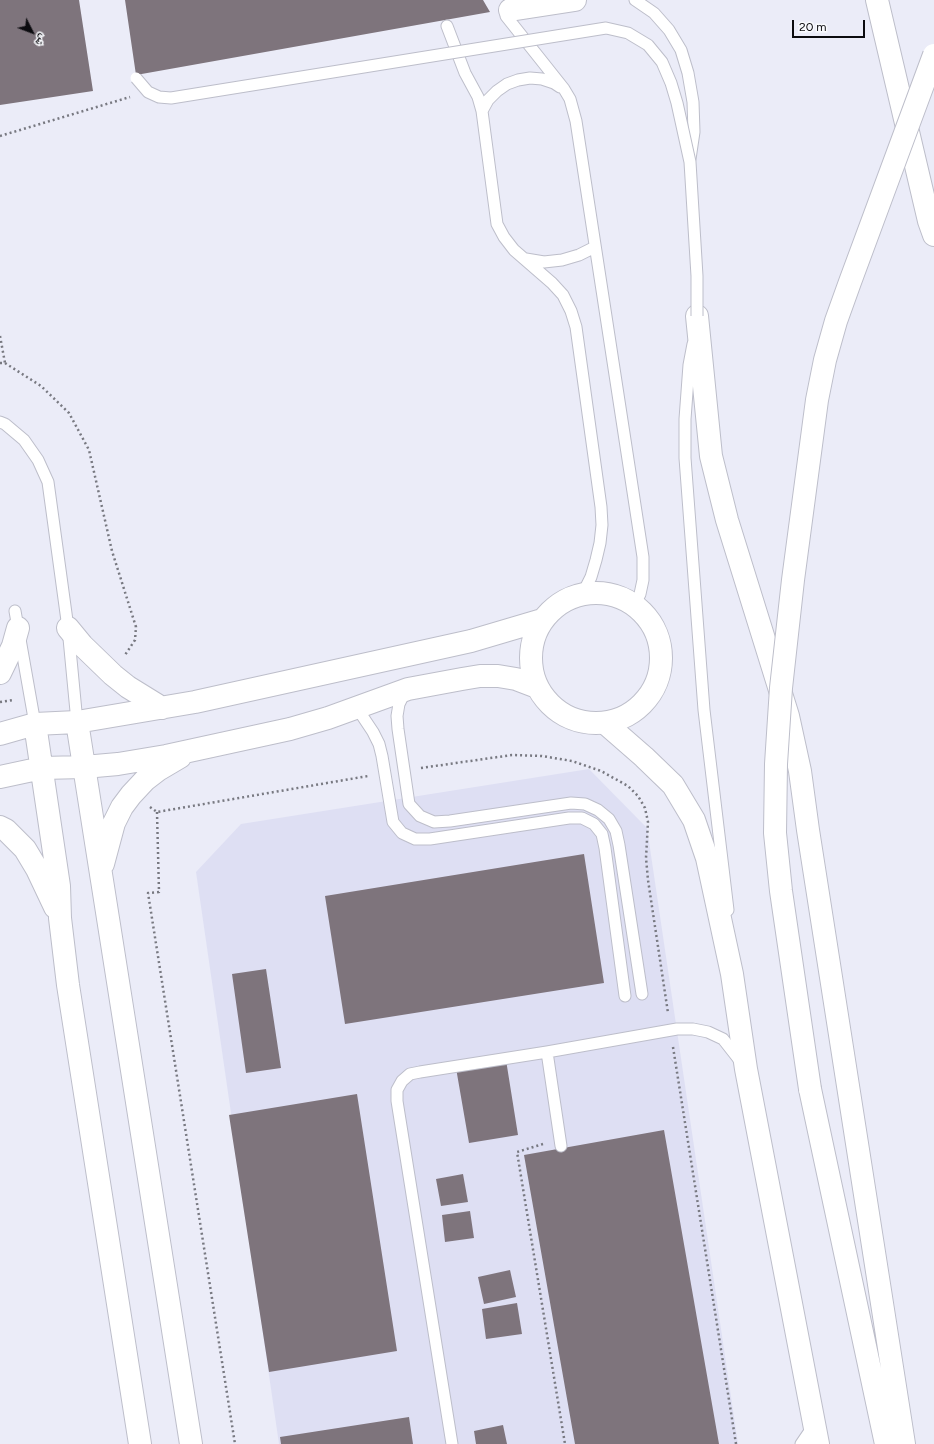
<!DOCTYPE html>
<meta charset="utf-8">
<style>
body{margin:0}
#map{position:relative;width:934px;height:1444px;overflow:hidden;background:#ebecf8;font-family:Figtree,"Noto Naskh Arabic",sans-serif}
canvas{display:block}
.north{position:absolute;left:12px;top:12px;width:40px;height:40px;-webkit-text-stroke:3px #f9fafe;paint-order:stroke;rotate:132deg;font-size:11px;font-weight:700;line-height:16px;text-align:center;color:#0b0b0f}
.north::after{content:'';display:block;margin:auto;width:14px;height:18px;background:#0b0b0f;clip-path:polygon(50% 0,100% 100%,50% 72%,0 100%)}
.scale{position:absolute;left:792px;top:20px;width:73px;height:18px;box-sizing:border-box;border:2px solid #0b0b0f;border-top:0;padding-left:5px;font-size:12px;line-height:14px;white-space:nowrap;color:#0b0b0f;-webkit-text-stroke:3px #f9fafe;paint-order:stroke}
</style>
<div id="map">
<canvas width="934" height="1444"></canvas>
<div class="north">ش</div>
<div class="scale">20 m</div>
</div>
<script>
const context = document.querySelector('canvas').getContext('2d');
context.lineJoin = 'round';
function fillPath(path, color) { context.fillStyle = color; context.fill(path, 'evenodd'); }
const shape = rows => new Path2D(rows.map(r => 'M' + r).join(''));
function strokePath(path, color, width, dash) { context.strokeStyle = color; context.lineWidth = width; context.lineCap = dash ? 'butt' : 'round'; context.setLineDash(dash || []); context.stroke(path); }
const built = shape([
 [589,769,647,828,738,1444,279,1444,196,872,241,824]
]);
const building = shape([
 [0,0,79,0,93,91,0,105],
 [125,0,483,0,490,12,136,75],
 [584,854,604,983,345,1024,325,896],
 [266,969,281,1068,246,1073,232,974],
 [506,1060,518,1135,469,1143,456,1068],
 [357,1094,397,1351,269,1372,229,1115],
 [664,1130,719,1444,575,1444,524,1155],
 [463,1174,468,1202,441,1206,436,1179],
 [470,1211,474,1238,445,1242,442,1215],
 [510,1270,516,1297,484,1304,478,1277],
 [517,1303,522,1334,486,1339,482,1309],
 [409,1417,413,1444,281,1444,280,1437],
 [503,1425,507,1444,476,1444,474,1431]
]);
const path = shape([
 [0,136,130,97],
 [0,336,5,363],
 [0,363,5,363,41,386,69,413,89,450,112,551,136,627,135,640,125,655],
 [0,702,13,700],
 [421,768,512,755,542,756,572,761,601,771,628,786,638,796,645,808,648,822,646,858,648,880,668,1013],
 [150,807,157,812,368,776],
 [157,812,159,892,148,893,235,1444],
 [673,1047,736,1444],
 [543,1144,517,1152,565,1444]
]);
const service = shape([
 [635,0,654,13,669,30,681,50,688,73,693,102,694,132,690,159],
 [506,16,564,89,570,99,576,121,643,557,643,580,640,594,635,604],
 [447,26,465,73,478,97,482,111,497,224,504,237,514,250,552,283,563,295,571,311,576,327,601,507,602,525,600,543,596,560,591,577,583,593],
 [482,111,488,100,497,91,507,84,518,80,530,78,542,79,554,83,560,87],
 [526,259,544,262,562,260,579,255,595,247],
 [693,344,689,365,685,419,685,458,704,710,728,910],
 [0,422,5,424,24,440,38,460,48,482,68,628,77,722],
 [15,611,35,724],
 [405,692,399,704,397,716,398,729,409,804,420,816,434,822,450,821,571,803,585,804,598,810,609,819,616,831,619,845,642,994],
 [357,708,373,732,379,744,382,756,393,822,402,833,415,839,430,839,569,818,582,818,594,824,602,834,605,848,625,996],
 [547,1052,561,1146],
 [452,1444,397,1101,397,1090,402,1081,410,1074,420,1072,547,1052,677,1029,693,1029,708,1032,723,1039,741,1062],
 [801,1444,814,1425]
]);
const minor = shape([
 [605,723,644,757,673,785,694,820,707,858,732,974,746,1069,818,1444]
]);
const secondary = shape([
 '531 658a65 65 0 1 1 130 0a65 65 0 1 1-130 0Z',
 [68,628,82,645,113,675,128,687,162,708],
 [0,673,13,646,18,628],
 [77,722,191,1444],
 [35,724,59,886,60,918,68,985,140,1444],
 [0,734,35,724,77,722,195,702,471,641,542,620],
 [0,777,42,768,84,767,118,764,166,756,290,729,328,718,408,689,462,679,480,676,498,676,516,679,537,687],
 [0,827,6,830,25,849,37,869,55,907],
 [103,864,114,823,122,807,131,795,145,780,158,770,180,757]
]);
const motorway = shape([
 [877,0,929,221,934,235],
 [510,10,575,0],
 [697,316,711,456,727,520,788,716,800,771,808,830,904,1444],
 [810,1089,886,1444]
]);
const serviceBridge = shape([
 [136,78,148,92,159,97,171,98,606,28,628,33,648,45,662,62,671,83,677,103,690,162,697,276,697,316]
]);
const motorwayBridge = shape([
 [810,1089,781,891,775,833,776,764,781,688,793,580,817,400,825,360,836,321,850,282,934,55]
]);
fillPath(built, '#dedff3');
fillPath(building, '#7e747c');
strokePath(service, '#bdbeca', 13);
strokePath(minor, '#bdbeca', 24);
strokePath(secondary, '#bdbeca', 24);
strokePath(motorway, '#bdbeca', 24);
strokePath(path, '#787981', 2.5, [2, 3]);
strokePath(service, '#fff', 11);
strokePath(minor, '#fff', 22);
strokePath(secondary, '#fff', 22);
strokePath(motorway, '#fff', 22);
strokePath(serviceBridge, '#bdbeca', 13, []);
strokePath(motorwayBridge, '#bdbeca', 24, []);
strokePath(serviceBridge, '#fff', 11);
strokePath(motorwayBridge, '#fff', 22);
</script>
